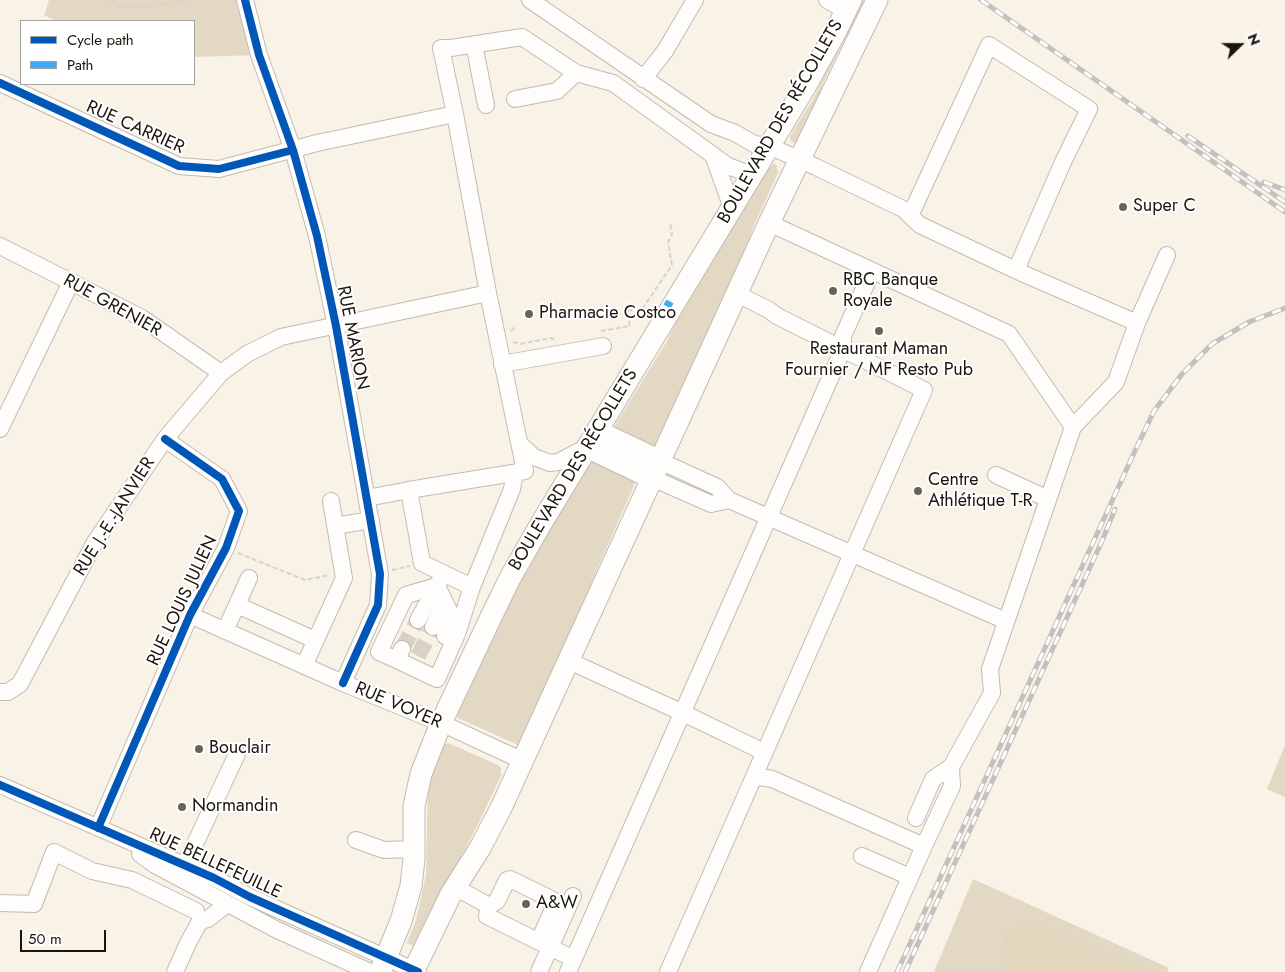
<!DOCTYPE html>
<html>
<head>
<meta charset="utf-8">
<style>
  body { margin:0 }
  #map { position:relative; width:1285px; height:972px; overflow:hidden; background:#f8f2e7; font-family:Jost,sans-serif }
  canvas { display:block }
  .legend { position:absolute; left:20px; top:20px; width:175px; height:65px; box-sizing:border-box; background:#fff; border:1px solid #a4a29e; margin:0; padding:6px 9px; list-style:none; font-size:15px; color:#1b160d }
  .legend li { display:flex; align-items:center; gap:10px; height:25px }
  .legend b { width:25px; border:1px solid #a4a29e }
  .north { position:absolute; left:1215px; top:20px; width:50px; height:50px; -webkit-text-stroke:4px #fff; paint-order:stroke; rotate:68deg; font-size:14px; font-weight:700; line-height:20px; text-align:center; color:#1b160d }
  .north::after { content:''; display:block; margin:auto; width:18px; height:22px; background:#1b160d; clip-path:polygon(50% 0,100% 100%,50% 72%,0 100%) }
  .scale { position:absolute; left:20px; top:930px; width:86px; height:22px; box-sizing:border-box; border:2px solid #1b160d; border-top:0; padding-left:6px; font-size:15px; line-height:18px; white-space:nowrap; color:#1b160d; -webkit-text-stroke:4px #fff; paint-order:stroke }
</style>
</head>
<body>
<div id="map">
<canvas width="1285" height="972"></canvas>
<ul class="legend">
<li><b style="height:6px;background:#0057b8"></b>Cycle path</li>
<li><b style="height:6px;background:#3fa9f5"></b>Path</li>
</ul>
<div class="north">N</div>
<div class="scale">50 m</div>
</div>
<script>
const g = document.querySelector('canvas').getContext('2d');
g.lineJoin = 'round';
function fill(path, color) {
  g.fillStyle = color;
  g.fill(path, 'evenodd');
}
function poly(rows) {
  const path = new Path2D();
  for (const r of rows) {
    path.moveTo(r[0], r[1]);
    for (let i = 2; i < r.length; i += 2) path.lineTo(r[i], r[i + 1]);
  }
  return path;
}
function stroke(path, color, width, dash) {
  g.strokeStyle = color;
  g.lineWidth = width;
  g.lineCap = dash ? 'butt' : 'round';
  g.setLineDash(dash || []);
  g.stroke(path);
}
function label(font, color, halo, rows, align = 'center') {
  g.font = font + ' Jost,sans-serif';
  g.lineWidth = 4;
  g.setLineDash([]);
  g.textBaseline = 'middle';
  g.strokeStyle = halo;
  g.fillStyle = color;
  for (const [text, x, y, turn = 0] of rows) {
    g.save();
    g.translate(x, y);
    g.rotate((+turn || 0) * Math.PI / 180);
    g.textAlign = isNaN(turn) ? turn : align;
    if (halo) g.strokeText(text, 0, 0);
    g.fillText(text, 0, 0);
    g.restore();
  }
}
fill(poly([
  [49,0,245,0,259,55,194,57,194,21,57,21,44,15],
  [858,0,864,0,823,83,814,109,798,143,793,143,791,141,790,136,814,98],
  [774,163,777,166,777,171,779,171,754,225,733,284,656,449,615,429,615,425,666,343,690,290,766,166,769,168],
  [589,460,633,478,635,483,634,486,597,569,573,634,521,745,518,745,458,718,456,715,491,632],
  [448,743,498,765,501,768,501,773,502,774,481,818,434,909,416,947,407,943,416,920,426,875,428,785,443,745],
  [1285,745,1285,797,1267,789],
  [973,879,1169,968,1167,972,934,972]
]), '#e3d8c3');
fill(poly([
  [1032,920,1153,972,1003,972,1006,970,1005,935]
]), '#e2d6bf');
stroke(poly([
  [402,649,418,620],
  [418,656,433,627]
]), '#d7d1c6', 16, [16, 8]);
const minor = poly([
  [245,0,259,55,293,150,317,236,336,326,380,574,378,605,343,683],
  [530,0,711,124,735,133,754,144,769,146,816,167,903,209,920,225,1024,274,1137,323,1167,255],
  [827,0,846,11],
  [474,44,486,105],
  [643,79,665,51,695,0],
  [0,83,179,166,219,169,317,143,455,114,488,293],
  [515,99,557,91,576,73],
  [455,114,441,48,451,48,522,37,576,73,613,83,728,166,752,175],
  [713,155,732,208],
  [910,216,989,45,1089,109,1063,162,1016,270],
  [769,223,1009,334,1073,427,990,669,992,693,951,767,952,786,924,846,868,972],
  [0,246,142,318,221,373],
  [502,364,603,346],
  [1073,427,1116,382,1137,323],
  [0,429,71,282],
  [519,443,534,457,550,463,558,462,587,447],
  [660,461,717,487,729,500,1006,621],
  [996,475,1048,499],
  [652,478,711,504,729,500],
  [367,498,409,490],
  [335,526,371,520],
  [437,586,453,619,445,636],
  [237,605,315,640],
  [190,615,343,683,441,723,523,761],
  [418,620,439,582],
  [433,627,443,607,439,595],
  [225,631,249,578],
  [402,649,397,660,437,679,457,634,472,587],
  [397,660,379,652,406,595,437,586],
  [569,661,683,713,764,752],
  [304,666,344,578,331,501],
  [0,692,8,692,20,684,95,542,165,439,221,373,247,354,281,337,488,293,525,471,409,490,422,563,472,587,512,489,515,473],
  [754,776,772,779,924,846],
  [0,785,214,878,250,897,418,972],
  [916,818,933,779,951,767],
  [98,828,190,615,226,548,239,511,222,479,165,439],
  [356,840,384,850,414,849],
  [140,854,155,865,277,930,370,972],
  [862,856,910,877],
  [180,876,237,754],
  [455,887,489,906],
  [0,903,34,904,54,852,92,871,132,880,196,911],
  [539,941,554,907,555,902,553,900,510,879,507,880,497,901,489,906,487,916,574,959],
  [175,972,188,943,200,921,208,919,227,904],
  [539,972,573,896],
  [568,972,843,349,843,336,872,271],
  [668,972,924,390,777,316,769,310,737,294]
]);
const major = poly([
  [597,431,660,461],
  [587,447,652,478],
  [380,972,401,921,411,886,414,859,414,806,421,774,441,723,491,617,510,578,542,522,805,87,835,33,851,0],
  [413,972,451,894,480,848,501,808,769,223,877,0]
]);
stroke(minor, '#c1bcb3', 18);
stroke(major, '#c1bcb3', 23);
stroke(poly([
  [111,0,116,5,143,7,191,0],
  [511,331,515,327],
  [601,331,630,326,627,311,643,308,672,265,668,242,672,235,670,222],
  [513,342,520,344,551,338,555,340],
  [238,553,305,580,330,575],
  [392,570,410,566]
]), '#d5d3d0', 2, [5, 2.5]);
stroke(minor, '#fefdfb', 16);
stroke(major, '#fefdfb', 21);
const rail = poly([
  [981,0,1285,212],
  [1188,136,1285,202],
  [1264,182,1285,190],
  [897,972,1133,455,1154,411,1182,374,1212,344,1249,322,1285,308],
  [905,972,1102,541,1115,509]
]);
stroke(rail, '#c2c1bd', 5);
stroke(rail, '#fff', 3, [9]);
stroke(poly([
  [665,302,672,306]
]), '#3fa9f5', 6, [12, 6]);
stroke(poly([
  [245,0,259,55,293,150,317,236,336,326,380,574,378,605,343,683],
  [0,83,179,166,219,169,293,150],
  [0,785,214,878,250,897,418,972],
  [98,828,190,615,226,548,239,511,222,479,165,439]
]), '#0057b8', 8);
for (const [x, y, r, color] of [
  [1123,207,5,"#686359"],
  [833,291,5,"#686359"],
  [529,314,5,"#686359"],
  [879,331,5,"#686359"],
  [918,491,5,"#686359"],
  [199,749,5,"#686359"],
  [182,807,5,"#686359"],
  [526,904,5,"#686359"]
]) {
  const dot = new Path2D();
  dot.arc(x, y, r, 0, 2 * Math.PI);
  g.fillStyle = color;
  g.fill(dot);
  stroke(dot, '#fff', 2);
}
label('18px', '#1b160d', '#fff', [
  ["BOULEVARD DES RÉCOLLETS",781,122,-60],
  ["RUE CARRIER",135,128,24],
  ["RUE GRENIER",112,306,29],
  ["RUE MARION",352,338,79],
  ["BOULEVARD DES RÉCOLLETS",574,470,-59],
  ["RUE J.-E.-JANVIER",115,517,-58],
  ["RUE LOUIS JULIEN",183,601,-65],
  ["RUE VOYER",398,706,23],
  ["RUE BELLEFEUILLE",215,864,25]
]);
label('18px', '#1b160d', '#fff', [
  ["Super C",1133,207],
  ["RBC Banque",843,281],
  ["Royale",843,302],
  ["Pharmacie Costco",539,314],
  ["Restaurant Maman",879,350,"center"],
  ["Fournier / MF Resto Pub",879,371,"center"],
  ["Centre",928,481],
  ["Athlétique T-R",928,502],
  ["Bouclair",209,749],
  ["Normandin",192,807],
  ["A&W",536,904]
], 'left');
</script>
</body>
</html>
